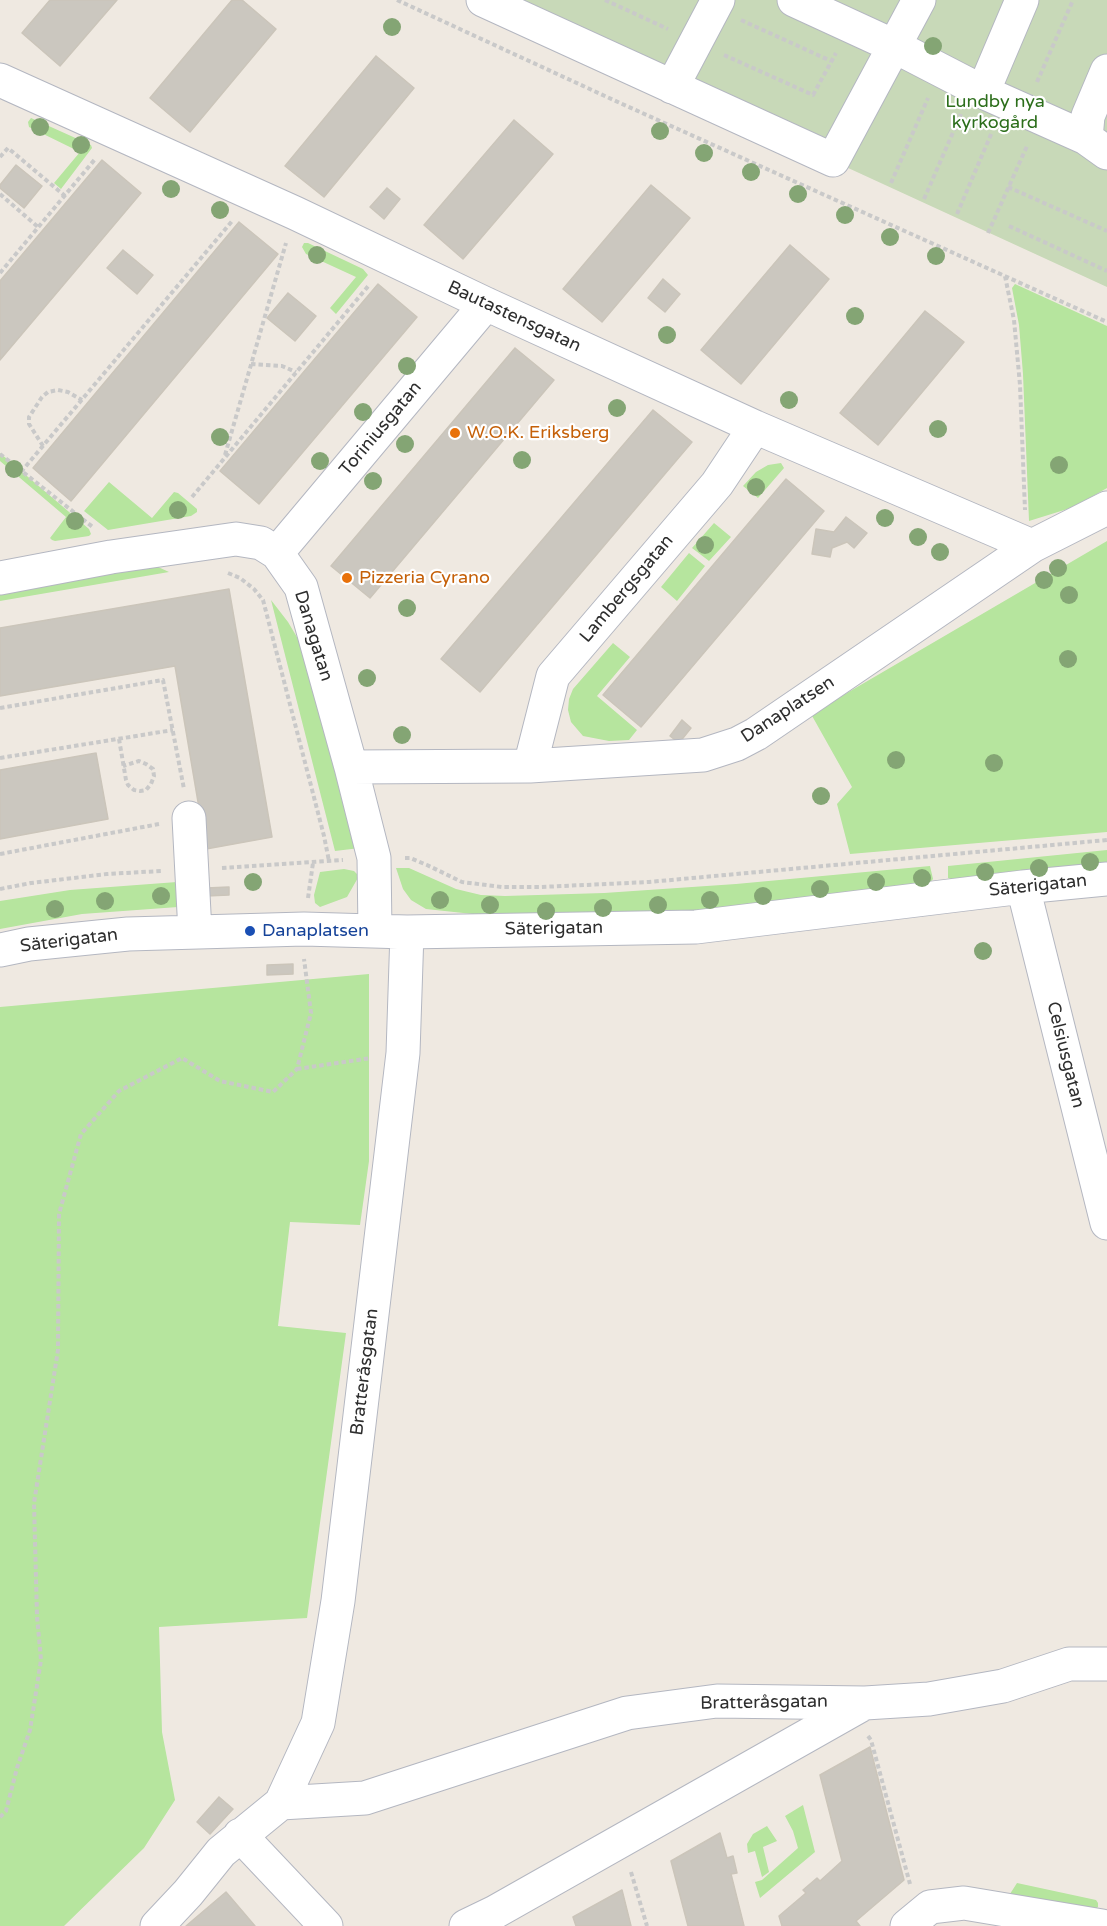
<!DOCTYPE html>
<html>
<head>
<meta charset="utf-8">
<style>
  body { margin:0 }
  canvas { display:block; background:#efe9e1 }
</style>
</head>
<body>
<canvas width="1107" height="1926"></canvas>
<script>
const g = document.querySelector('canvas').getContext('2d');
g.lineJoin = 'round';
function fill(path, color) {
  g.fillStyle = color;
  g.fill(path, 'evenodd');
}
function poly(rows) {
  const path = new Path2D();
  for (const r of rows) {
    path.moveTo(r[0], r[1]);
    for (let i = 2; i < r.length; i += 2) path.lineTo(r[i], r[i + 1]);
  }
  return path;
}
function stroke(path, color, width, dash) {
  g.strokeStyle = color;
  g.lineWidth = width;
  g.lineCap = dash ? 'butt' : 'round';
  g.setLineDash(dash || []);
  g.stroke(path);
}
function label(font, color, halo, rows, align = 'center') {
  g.font = font + ' "Varela Round",sans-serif';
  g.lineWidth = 4.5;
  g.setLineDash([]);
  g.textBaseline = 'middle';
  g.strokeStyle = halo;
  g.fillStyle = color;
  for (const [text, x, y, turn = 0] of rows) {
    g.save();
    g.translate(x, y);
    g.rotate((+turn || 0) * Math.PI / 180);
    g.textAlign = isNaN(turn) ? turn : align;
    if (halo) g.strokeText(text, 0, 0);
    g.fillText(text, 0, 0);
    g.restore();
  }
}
fill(poly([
  [31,118,91,145,92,148,61,189,54,183,80,152,29,127,28,122],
  [304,243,308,243,363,269,368,275,336,314,330,308,356,277,306,254,302,247],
  [1015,284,1107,326,1107,488,1074,507,1029,521,1023,374,1019,325,1012,288],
  [0,453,89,529,91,534,89,536,55,541,52,540,50,538,66,517,0,461],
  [781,463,784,468,758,498,743,486,756,472,768,465],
  [109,482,152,518,174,492,178,493,197,509,197,512,191,516,108,530,84,511],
  [714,523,731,537,709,561,692,548],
  [1107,541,1107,832,850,854,837,804,852,787,811,714],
  [689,553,705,566,677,601,661,587],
  [156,566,169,572,0,601,0,593],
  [271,600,288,622,307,654,360,848,335,851],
  [613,643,630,657,597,696,637,730,629,740,609,741,583,736,571,722,568,710,569,699,573,689],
  [1107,850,1107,866,953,880,948,878,948,866],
  [930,866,933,879,930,883,694,915,510,918,426,909,411,900,403,889,396,868,409,868,456,889,481,895,505,896,604,893,736,884],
  [344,869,354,871,359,876,347,897,320,907,315,903,314,895,320,872],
  [177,882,178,907,82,914,0,929,0,901,70,890],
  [369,974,369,1161,360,1225,290,1222,278,1326,346,1333,307,1618,159,1627,162,1732,175,1800,144,1848,64,1926,0,1926,0,1007],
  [803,1805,815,1852,760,1898,755,1882,762,1880,798,1848,793,1831,785,1816],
  [767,1826,777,1841,763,1847,769,1872,762,1877,755,1851,748,1853,747,1844,753,1834],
  [1017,1883,1096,1900,1098,1903,1098,1907,1095,1909,1008,1897]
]), '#b6e59e');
fill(poly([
  [473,0,1107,0,1107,287,672,87]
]), '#c8d9b8');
const building = poly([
  [50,0,117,0,60,66,22,33,50,0],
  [232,0,242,0,276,29,190,132,150,98,232,0],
  [376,56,414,88,324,197,285,166,376,56],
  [514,120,553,154,463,259,424,225,514,120],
  [102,160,141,193,0,360,0,281,102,160],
  [16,165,42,186,24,208,0,188,0,185,16,165],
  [651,185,690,218,602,322,563,289,651,185],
  [387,188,400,199,384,219,370,207,387,188],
  [239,222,278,254,71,501,33,468,239,222],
  [790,245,829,279,741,384,701,350,790,245],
  [123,250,153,275,137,294,107,268,123,250],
  [663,279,680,294,665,312,648,298,663,279],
  [378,284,417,317,259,504,220,471,378,284],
  [288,293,316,316,295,341,267,318,288,293],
  [925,311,964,342,878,445,840,413,925,311],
  [515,348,554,380,370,598,331,566,515,348],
  [653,410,692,442,480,692,441,659,653,410],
  [786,479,824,511,641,727,603,695,786,479],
  [846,517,867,533,854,548,847,542,832,548,830,557,812,554,816,529,834,532,846,517],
  [229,589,272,837,206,849,175,666,0,696,0,628,229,589],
  [682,720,691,728,679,743,670,736,682,720],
  [96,753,108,819,0,839,0,770,96,753],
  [229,887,229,895,206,896,206,888,229,887],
  [293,964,293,974,267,975,267,965,293,964],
  [870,1747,904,1880,856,1921,860,1926,782,1926,779,1916,806,1893,803,1890,817,1878,820,1881,842,1861,820,1775,870,1747],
  [219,1797,233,1809,210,1834,197,1822,219,1797],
  [720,1833,727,1858,733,1856,737,1873,731,1874,744,1926,688,1926,671,1861,720,1833],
  [622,1890,631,1926,576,1926,573,1917,622,1890],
  [226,1892,255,1926,186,1926,226,1892]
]);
fill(building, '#cbc7bf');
stroke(building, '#cbc5ba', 1.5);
const minor = poly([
  [483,0,833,160,919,0],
  [794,0,894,46,983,92,1086,138],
  [1107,71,1088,116,1086,138,1107,153],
  [0,80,295,213,486,304,755,427,1032,546],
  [672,87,718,0],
  [983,92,1022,0],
  [277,553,486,304],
  [0,578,111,557,236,539,261,543,277,553,301,587,351,767,374,858,375,931],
  [530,766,553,676,717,484,755,427],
  [351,767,530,766,703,755,737,744,756,734,1032,546,1107,508],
  [189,818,195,932],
  [1023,887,1107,1223],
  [0,950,29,944,128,934,304,929,407,932,696,927,1023,887,1107,879],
  [281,1803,365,1798,627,1713,717,1701,865,1703,929,1699,1003,1686,1069,1664,1107,1664],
  [240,1835,326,1926],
  [157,1926,188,1893,221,1852,281,1803,318,1723,338,1601,403,1053,407,932],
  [466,1926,495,1912,863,1704],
  [907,1926,930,1907,964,1903,1102,1926]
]);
stroke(minor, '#b4b7c1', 35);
stroke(poly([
  [397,0,620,103,1107,322],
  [605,0,668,29],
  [741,20,831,61],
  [724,55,813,95,836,53],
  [1037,82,1073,0],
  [0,157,8,148,65,196],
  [891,183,928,98],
  [1008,187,1107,231],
  [0,194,38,227],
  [924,199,961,114],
  [957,214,992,132],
  [1009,226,1107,271],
  [988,233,1027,146],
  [0,273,96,158],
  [1005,276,1014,320,1020,385,1025,510],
  [251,364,282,366,296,372],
  [43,446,29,424,29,417,42,397,48,392,58,390,68,392,82,400],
  [0,454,94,528],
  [225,455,286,243],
  [21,472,233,220],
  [192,497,370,284],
  [228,573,240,578,254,589,263,600,324,836,329,861],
  [0,708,163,680,184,789],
  [119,739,126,780,128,785,134,790,140,791,146,790,151,784,154,776,153,769,146,764,139,761,123,766],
  [0,758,173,730],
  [0,854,159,824],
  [405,858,410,858,427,865,462,882,502,887,541,887,649,882,1107,840],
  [222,868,343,860],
  [0,889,31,883,107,874,161,871],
  [308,898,313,863],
  [297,1069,371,1058],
  [868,1736,871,1740,910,1884],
  [0,1817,6,1811,17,1768,30,1730,41,1660,37,1616,34,1503,58,1350,59,1214,81,1134,119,1091,182,1058,220,1081,273,1092,297,1069,311,1013,304,959],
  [631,1872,647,1926]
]), '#c9c9c9', 4, [4.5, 3]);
stroke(minor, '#fff', 33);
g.fillStyle = '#84a574';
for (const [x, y] of [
  [392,27],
  [933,46],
  [40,127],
  [660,131],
  [81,145],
  [704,153],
  [751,172],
  [171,189],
  [798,194],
  [220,210],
  [845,215],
  [890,237],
  [317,255],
  [936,256],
  [855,316],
  [667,335],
  [407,366],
  [789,400],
  [617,408],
  [363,412],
  [938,429],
  [220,437],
  [405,444],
  [522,460],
  [320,461],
  [1059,465],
  [14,469],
  [373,481],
  [756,487],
  [178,510],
  [885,518],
  [75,521],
  [918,537],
  [705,545],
  [940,552],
  [1058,568],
  [1044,580],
  [1069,595],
  [407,608],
  [1068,659],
  [367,678],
  [402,735],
  [896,760],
  [994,763],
  [821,796],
  [1090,862],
  [1039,868],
  [985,872],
  [922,878],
  [253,882],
  [876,882],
  [820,889],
  [161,896],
  [763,896],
  [440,900],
  [710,900],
  [105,901],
  [490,905],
  [658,905],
  [603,908],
  [55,909],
  [546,911],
  [983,951]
]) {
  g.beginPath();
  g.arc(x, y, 9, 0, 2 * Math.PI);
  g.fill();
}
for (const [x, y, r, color] of [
  [455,433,6,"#e8710a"],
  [347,578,6,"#e8710a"],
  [250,931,6,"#1a4fb4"]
]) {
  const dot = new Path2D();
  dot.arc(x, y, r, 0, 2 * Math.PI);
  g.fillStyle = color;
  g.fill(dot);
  stroke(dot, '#fff', 2);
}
label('18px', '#2c6e1b', '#fff', [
  ["Lundby nya",995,102],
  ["kyrkogård",995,123]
]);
label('18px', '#2e2e2e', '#fff', [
  ["Bautastensgatan",514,317,25],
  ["Toriniusgatan",381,429,-50],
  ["Lambergsgatan",627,589,-50],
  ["Danagatan",313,636,73],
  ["Danaplatsen",788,710,-33],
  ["Säterigatan",1038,886,-6],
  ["Säterigatan",554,929,-1],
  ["Säterigatan",69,941,-7],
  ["Celsiusgatan",1065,1055,76],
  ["Bratteråsgatan",365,1372,-83],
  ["Bratteråsgatan",764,1703,-1]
]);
label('18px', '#c56008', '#fff', [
  ["W.O.K. Eriksberg",467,433],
  ["Pizzeria Cyrano",359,578]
], 'left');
label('18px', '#164399', '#fff', [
  ["Danaplatsen",262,931]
], 'left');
</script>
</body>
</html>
